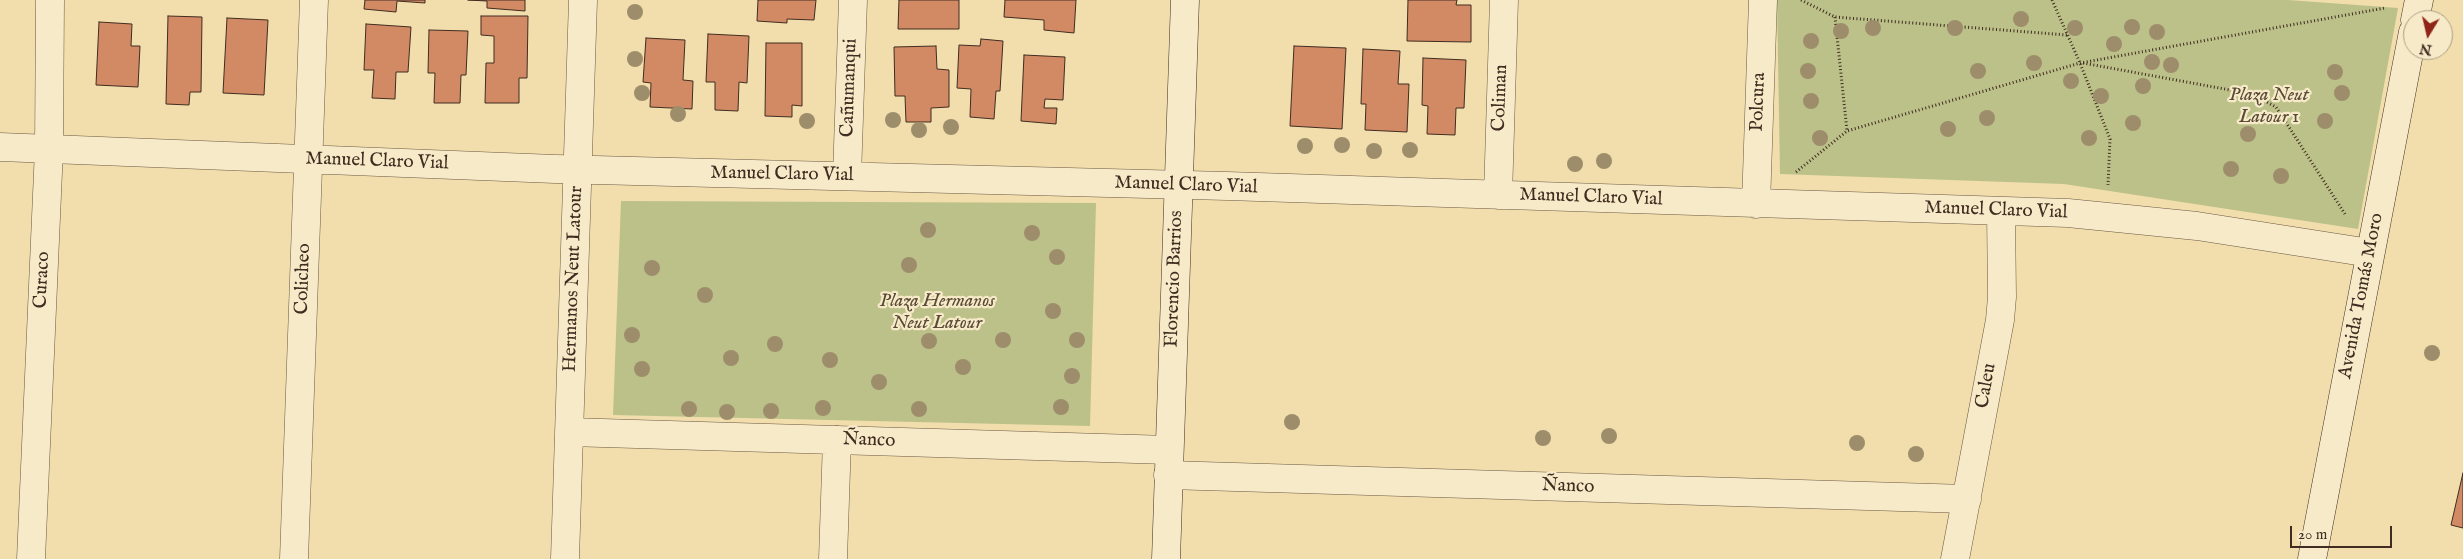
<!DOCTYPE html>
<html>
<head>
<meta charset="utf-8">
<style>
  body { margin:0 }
  #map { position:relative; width:2463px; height:559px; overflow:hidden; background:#f1deac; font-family:"IM FELL English",serif }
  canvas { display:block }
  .north { position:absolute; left:2403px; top:10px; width:50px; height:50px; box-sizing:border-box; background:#f6eac9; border:1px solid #ad9e85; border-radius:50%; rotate:189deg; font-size:14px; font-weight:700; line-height:20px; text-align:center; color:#402c20 }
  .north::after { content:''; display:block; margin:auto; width:18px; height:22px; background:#8f2418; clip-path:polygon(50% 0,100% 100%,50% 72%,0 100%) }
  .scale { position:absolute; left:2290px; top:526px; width:102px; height:22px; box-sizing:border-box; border:2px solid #402c20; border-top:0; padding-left:6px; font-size:15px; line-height:18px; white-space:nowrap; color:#402c20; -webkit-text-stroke:4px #f6eac9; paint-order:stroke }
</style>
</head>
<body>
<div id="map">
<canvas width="2463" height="559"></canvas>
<div class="north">N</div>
<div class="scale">20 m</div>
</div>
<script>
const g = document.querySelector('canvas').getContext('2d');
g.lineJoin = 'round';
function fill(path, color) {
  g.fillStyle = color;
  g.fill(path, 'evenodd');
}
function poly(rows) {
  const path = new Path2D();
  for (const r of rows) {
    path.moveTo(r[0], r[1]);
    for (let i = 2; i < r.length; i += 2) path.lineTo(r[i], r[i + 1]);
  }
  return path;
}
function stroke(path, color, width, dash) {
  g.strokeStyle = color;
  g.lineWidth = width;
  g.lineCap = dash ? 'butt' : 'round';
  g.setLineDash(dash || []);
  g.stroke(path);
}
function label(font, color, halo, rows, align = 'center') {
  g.font = font + ' "IM FELL English",serif';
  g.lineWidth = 4.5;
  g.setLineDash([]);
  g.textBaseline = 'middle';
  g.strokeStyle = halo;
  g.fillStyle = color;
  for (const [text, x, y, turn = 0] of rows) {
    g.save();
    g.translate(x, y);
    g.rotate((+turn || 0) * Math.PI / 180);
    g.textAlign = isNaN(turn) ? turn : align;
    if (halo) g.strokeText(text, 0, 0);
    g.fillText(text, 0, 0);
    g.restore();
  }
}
fill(poly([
  [1777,0,2288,0,2398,8,2358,229,2064,184,1780,174],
  [621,201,1096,203,1090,426,613,415]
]), '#bbc189');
const building = poly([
  [365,0,425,0,425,3,397,1,396,12,364,9,365,0],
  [468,0,525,0,525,11,487,8,487,1,468,0],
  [758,0,816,0,814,20,787,19,787,23,757,21,758,0],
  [899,0,959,0,959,29,898,29,899,0],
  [1005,0,1076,0,1074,33,1044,30,1044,20,1004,17,1005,0],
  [1408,0,1457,0,1456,5,1471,5,1471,42,1407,41,1408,0],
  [168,16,202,17,201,92,190,92,189,105,166,104,168,16],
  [481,16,528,16,527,78,519,78,519,103,485,103,486,63,494,63,494,36,481,35,481,16],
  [227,18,268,20,264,95,223,93,227,18],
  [99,22,132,24,131,46,140,46,138,87,96,85,99,22],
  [366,24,411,27,408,72,396,72,395,99,372,98,374,70,364,70,366,24],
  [429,30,468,31,466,75,461,75,460,103,434,103,435,73,428,73,429,30],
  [708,34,749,36,747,83,739,82,738,111,715,110,715,82,706,82,708,34],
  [646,38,685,40,683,80,693,81,692,109,650,107,651,83,643,82,646,38],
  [981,39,1003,41,1000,91,996,91,994,119,970,117,971,89,957,88,959,45,980,46,981,39],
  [766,43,802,43,802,106,792,105,792,117,765,116,766,43],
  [936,46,937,69,949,70,949,107,931,108,931,122,906,122,905,96,895,96,894,47,936,46],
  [1294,46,1346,48,1342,129,1290,126,1294,46],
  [1363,49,1400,51,1398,84,1409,84,1407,132,1365,130,1366,104,1361,104,1363,49],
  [1024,55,1065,57,1063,100,1045,99,1044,108,1057,108,1056,124,1021,121,1024,55],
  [1423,58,1466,60,1464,108,1456,108,1455,135,1427,134,1428,106,1422,105,1423,58],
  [2463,473,2463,528,2451,525,2463,473]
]);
fill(building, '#d28a65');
stroke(building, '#402c20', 1);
const minor = poly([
  [0,147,555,169,1227,186,2068,213,2197,226,2370,253],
  [847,176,853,0],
  [1498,195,1504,0],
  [1756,204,1763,0],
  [569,432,1169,450],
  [1168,475,1967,499],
  [31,559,49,149,50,0],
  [294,559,314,0],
  [565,559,583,0],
  [833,559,837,440],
  [1955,559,2000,320,2002,297,2001,212]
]);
const secondary = poly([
  [2415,20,2419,0],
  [1166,559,1185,0],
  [2312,559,2413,32]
]);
stroke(minor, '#6c5843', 29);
stroke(secondary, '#402c20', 29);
stroke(poly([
  [1801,0,1835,17,2067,35],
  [2052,0,2080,63,2110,139,2108,185],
  [1835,17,1847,131],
  [2083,63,2252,94,2276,107,2345,214],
  [1796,172,1847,131,2080,63,2385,8]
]), '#402c20', 3, [1, 2.5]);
stroke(minor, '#f6eac9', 28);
stroke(secondary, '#f6eac9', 28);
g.fillStyle = '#9d8d6b';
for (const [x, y] of [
  [635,12],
  [2021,19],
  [2132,27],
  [1873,28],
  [1955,28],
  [2075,28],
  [1841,31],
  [2157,32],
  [1811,41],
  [2114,44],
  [635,59],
  [2152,62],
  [2034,63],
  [2171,65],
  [1808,71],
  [1978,71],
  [2335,72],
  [2071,81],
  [2143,86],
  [642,93],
  [2342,93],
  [2101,96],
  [1811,101],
  [678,114],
  [1987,118],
  [893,120],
  [807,121],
  [2325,121],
  [2133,123],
  [951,127],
  [1948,129],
  [919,130],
  [2248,134],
  [1820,138],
  [2089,138],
  [1342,145],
  [1305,146],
  [1410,150],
  [1374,151],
  [1604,161],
  [1575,164],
  [2231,169],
  [2281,176],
  [928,230],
  [1032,233],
  [1057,257],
  [909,265],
  [652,268],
  [705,295],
  [1053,311],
  [632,335],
  [1003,340],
  [1077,340],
  [929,341],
  [775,344],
  [2432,353],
  [731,358],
  [830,360],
  [963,367],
  [642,369],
  [1072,376],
  [879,382],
  [1061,407],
  [823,408],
  [689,409],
  [919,409],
  [771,411],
  [727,412],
  [1292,422],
  [1609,436],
  [1543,438],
  [1857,443],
  [1916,454]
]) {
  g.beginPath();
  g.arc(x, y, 8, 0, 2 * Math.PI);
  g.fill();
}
label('19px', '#402c20', '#f6eac9', [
  ["Cañumanqui",850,88,-88],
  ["Coliman",1501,98,-88],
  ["Polcura",1759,102,-88],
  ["Manuel Claro Vial",377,162,2],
  ["Manuel Claro Vial",782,175,1],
  ["Manuel Claro Vial",1186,186,2],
  ["Manuel Claro Vial",1591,198,2],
  ["Manuel Claro Vial",1996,211,2],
  ["Colicheo",304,279,-88],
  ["Hermanos Neut Latour",574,279,-88],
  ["Florencio Barrios",1175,279,-88],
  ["Curaco",43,280,-87],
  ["Avenida Tomás Moro",2362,296,-79],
  ["Caleu",1987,386,-80],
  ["Ñanco",869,441,2],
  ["Ñanco",1568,487,2]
]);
label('italic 19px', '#594a35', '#f6eac9', [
  ["Plaza Neut",2269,96],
  ["Latour 1",2269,118],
  ["Plaza Hermanos",937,302],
  ["Neut Latour",937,324]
]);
</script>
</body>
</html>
